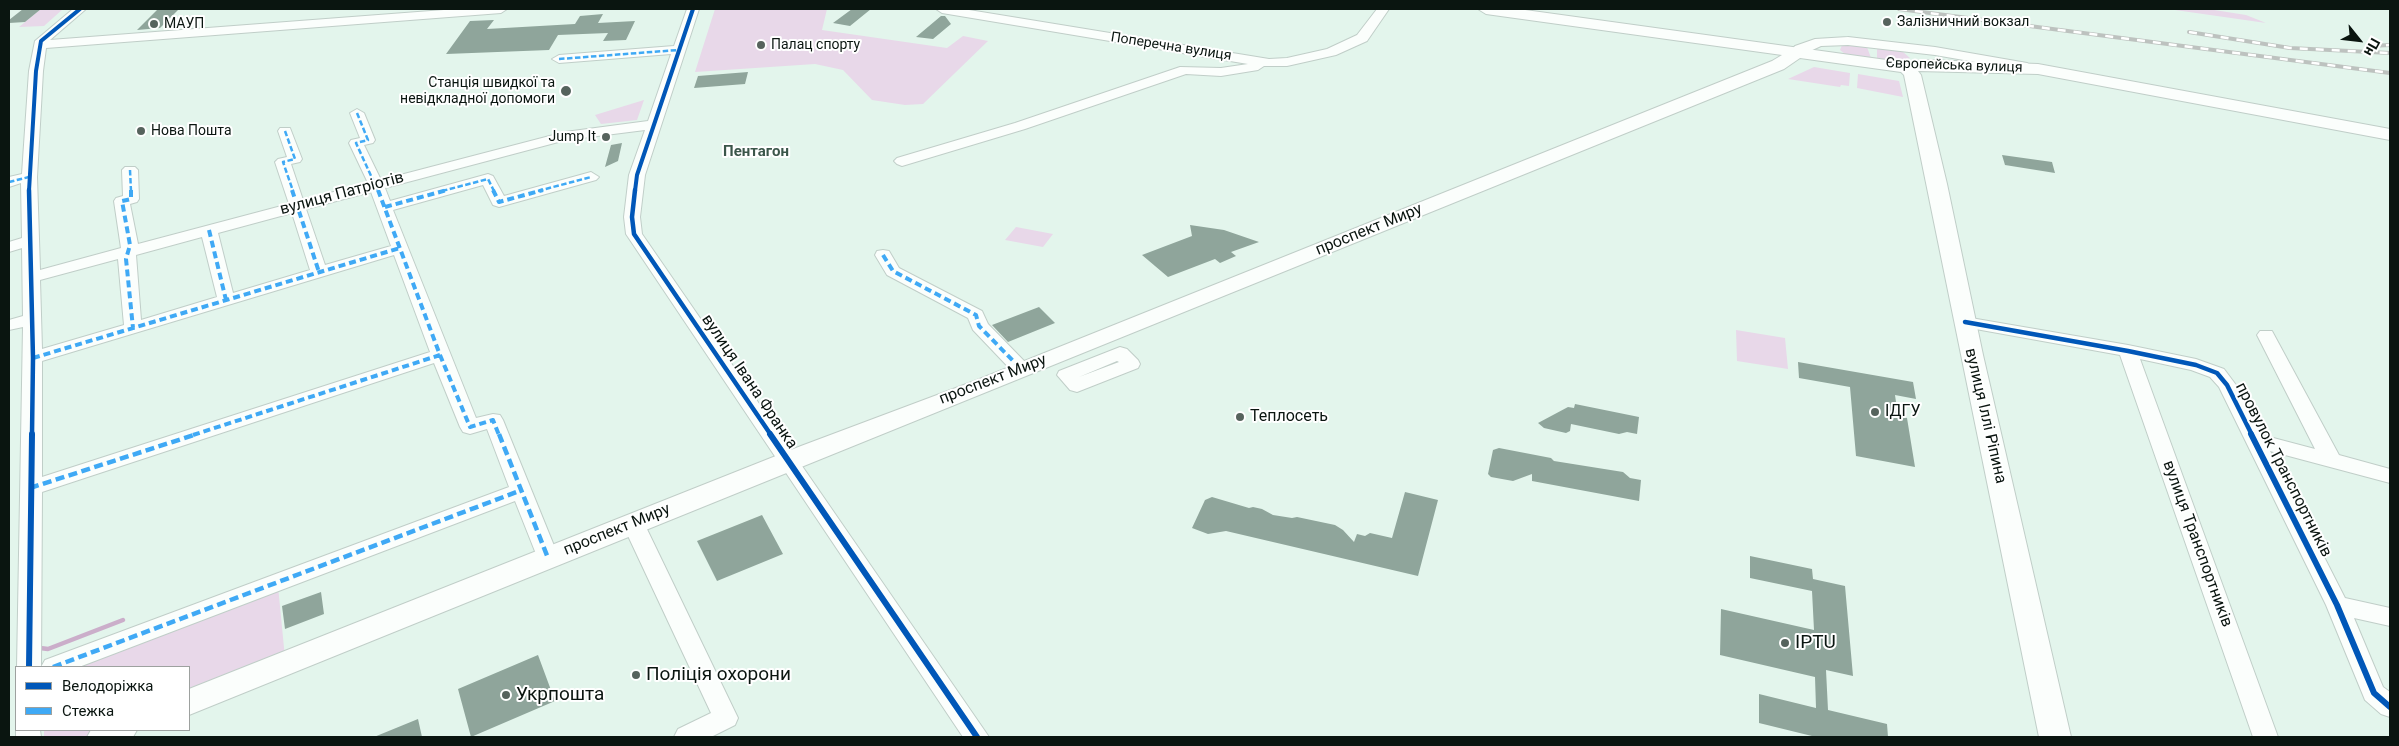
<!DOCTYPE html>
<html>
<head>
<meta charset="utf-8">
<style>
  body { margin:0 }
  #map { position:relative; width:2399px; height:746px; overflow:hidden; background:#e3f5ec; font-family:Roboto,sans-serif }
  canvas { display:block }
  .frame { position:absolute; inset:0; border:10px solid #0a1510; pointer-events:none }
  .legend { position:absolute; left:15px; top:666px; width:175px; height:65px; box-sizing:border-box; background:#fff; border:1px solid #9da19f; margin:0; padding:6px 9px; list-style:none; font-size:15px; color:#0a1510 }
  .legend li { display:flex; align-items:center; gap:10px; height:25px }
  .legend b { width:25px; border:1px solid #9da19f }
  .north { position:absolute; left:2334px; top:15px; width:50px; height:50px; -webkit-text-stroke:4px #fff; paint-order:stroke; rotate:119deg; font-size:14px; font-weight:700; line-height:20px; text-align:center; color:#0a1510 }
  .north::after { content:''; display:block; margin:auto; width:18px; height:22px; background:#0a1510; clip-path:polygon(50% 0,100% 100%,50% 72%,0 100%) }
</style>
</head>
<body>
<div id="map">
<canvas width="2399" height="746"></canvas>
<div class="frame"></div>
<ul class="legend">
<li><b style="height:6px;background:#0057b8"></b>Велодоріжка</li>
<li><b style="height:6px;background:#3fa9f5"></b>Стежка</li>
</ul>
<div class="north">Пн</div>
</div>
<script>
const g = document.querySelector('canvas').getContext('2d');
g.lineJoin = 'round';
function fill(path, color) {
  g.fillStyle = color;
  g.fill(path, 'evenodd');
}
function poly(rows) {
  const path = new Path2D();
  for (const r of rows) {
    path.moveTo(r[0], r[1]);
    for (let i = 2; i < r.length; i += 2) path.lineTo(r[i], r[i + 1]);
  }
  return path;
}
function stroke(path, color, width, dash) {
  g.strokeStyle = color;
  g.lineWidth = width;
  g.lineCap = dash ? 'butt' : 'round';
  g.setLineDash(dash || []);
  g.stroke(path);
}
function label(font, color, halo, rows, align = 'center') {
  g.font = font + ' Roboto,sans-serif';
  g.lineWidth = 4;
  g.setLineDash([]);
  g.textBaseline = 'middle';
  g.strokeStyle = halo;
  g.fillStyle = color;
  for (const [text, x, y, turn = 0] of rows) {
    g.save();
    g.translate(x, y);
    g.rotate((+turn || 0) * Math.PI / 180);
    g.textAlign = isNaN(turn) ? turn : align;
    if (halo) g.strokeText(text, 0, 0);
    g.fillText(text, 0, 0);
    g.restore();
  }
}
fill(poly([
  [41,9,63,9,44,26,19,27],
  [715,9,827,9,822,30,947,48,963,36,988,41,923,104,905,105,872,100,843,70,815,64,695,72],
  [2168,9,2208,9,2246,15,2266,23],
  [1842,45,1867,47,1871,58,1845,54,1840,50],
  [1877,48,1903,52,1910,58,1901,61,1877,59],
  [1814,67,1850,73,1849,86,1841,85,1840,87,1788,79],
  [1858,74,1899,81,1903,97,1857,88],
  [644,100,637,120,601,124,595,115],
  [1016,227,1053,234,1043,247,1005,240],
  [1736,330,1785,338,1788,369,1737,361],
  [278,586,285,658,189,698,189,667,62,667],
  [44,730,114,730,96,737,44,737]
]), '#e8d8e9');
stroke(poly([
  [40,648,48,649,123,620]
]), '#cbaeca', 4.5);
fill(poly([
  [23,9,41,9,25,22,9,23,9,20],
  [158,9,179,9,160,28,137,30],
  [852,9,871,9,850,26,833,23],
  [603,14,598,23,635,21,626,40,603,41,608,33,558,35,549,50,446,54,470,21,494,20,487,29,575,24,580,16],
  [941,16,945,16,951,24,933,39,916,37],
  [748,72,745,84,694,88,698,76],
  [622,143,618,161,605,167,611,145],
  [2002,155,2052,162,2055,173,2005,165],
  [1190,225,1224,230,1259,242,1231,252,1236,256,1220,263,1215,259,1168,277,1142,255,1192,236],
  [1039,307,1055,323,1008,342,992,325],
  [1798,362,1913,382,1916,399,1895,395,1898,416,1907,418,1915,467,1856,456,1850,387,1799,378],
  [1575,404,1639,417,1637,434,1627,432,1619,434,1571,424,1570,431,1566,433,1544,428,1538,423,1568,407,1574,408],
  [1499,448,1551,458,1554,461,1623,472,1630,478,1641,480,1639,501,1532,481,1532,474,1513,481,1491,477,1488,474,1493,450],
  [1405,492,1438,500,1418,576,1226,531,1208,534,1192,528,1205,500,1212,497,1249,508,1253,507,1262,509,1273,515,1292,518,1297,517,1335,525,1343,530,1354,542,1357,534,1365,536,1370,533,1392,538],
  [762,515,783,554,717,581,697,541],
  [1750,556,1812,569,1813,579,1845,586,1853,676,1826,670,1828,710,1887,724,1888,737,1816,737,1759,723,1759,694,1816,708,1815,677,1720,655,1721,609,1814,630,1812,591,1750,578],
  [321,592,324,614,285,629,282,606],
  [538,655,555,701,471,737,458,689],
  [418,719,422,737,374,737]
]), '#8fa59b');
const minor = poly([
  [73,9,86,9,50,40,457,9,507,9,501,13,46,48,43,71,37,177,40,270,121,248,114,201,116,198,123,196,122,170,125,167,135,167,138,170,139,199,137,202,130,204,138,244,289,204,275,162,278,159,287,157,278,131,280,128,290,128,302,159,300,162,291,164,303,200,368,183,349,143,351,140,360,138,350,113,357,109,364,113,375,140,373,143,364,145,381,180,565,132,648,121,671,54,559,63,552,59,559,55,674,46,687,9,699,9,645,175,640,217,642,234,989,737,963,737,626,234,624,217,629,175,645,130,566,140,385,188,390,201,488,174,493,176,504,196,591,172,599,177,596,180,499,207,493,205,483,185,393,210,476,418,493,414,500,415,503,420,559,558,556,564,548,566,540,564,515,501,79,667,41,667,45,660,509,487,487,429,470,434,463,432,460,427,434,363,42,492,41,667,17,667,23,327,9,330,9,320,23,316,22,248,9,252,9,242,22,238,21,183,9,187,9,177,22,174,29,71,35,41,73,9],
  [371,192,391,246,325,265,306,209,371,192],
  [292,213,310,270,233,293,218,233,292,213],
  [202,237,217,297,141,320,136,255,202,237],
  [394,255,430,352,42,477,42,361,394,255],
  [118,259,124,325,42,349,40,280,118,259],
  [936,9,963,9,1269,59,1287,58,1327,49,1357,35,1377,9,1389,9,1367,41,1336,55,1287,66,1264,66,1258,70,1221,76,1186,74,1025,129,902,166,897,164,894,161,897,158,1015,123,1180,67,1221,68,1248,64,942,13,936,9],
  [1848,37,1935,47,2027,63,2034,67,2027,71,1935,55,1848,45,1821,46,1795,58,1788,54,1795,46,1815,39,1848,37],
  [883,250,889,251,899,268,982,311,988,324,1028,365,1030,369,1028,373,1021,375,1014,373,973,330,968,318,887,275,875,255,877,251,883,250],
  [1965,317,2128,345,2196,359,2224,369,2236,385,2262,435,2315,449,2257,335,2260,331,2272,331,2339,455,2390,469,2390,483,2270,451,2345,598,2390,608,2390,626,2354,618,2383,687,2390,692,2390,717,2381,714,2365,700,2326,605,2219,387,2210,377,2191,370,2140,359,2278,737,2253,737,2120,355,1959,326,1956,322,1959,318,1965,317],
  [1120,347,1127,349,1138,360,1140,364,1138,368,1077,392,1070,390,1057,375,1059,371,1120,347],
  [1117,361,1119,362,1079,377,1117,361],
  [633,515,641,518,644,523,738,718,735,725,711,737,674,737,678,729,711,713,622,523,625,518,633,515],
  [16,728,40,730,41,737,16,737,16,728]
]);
const major = poly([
  [1478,9,1518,9,1901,62,1927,60,2038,64,2390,129,2390,140,2038,74,1918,71,1921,75,1947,184,1983,355,2071,737,2039,737,1904,75,1901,72,1800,58,1784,69,189,715,189,689,801,446,977,380,1772,61,1782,55,1486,14,1478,9],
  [91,730,137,730,133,737,87,737,91,730]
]);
stroke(minor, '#c0cec8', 2);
stroke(major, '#c0cec8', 2);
fill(minor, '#fbfefc');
fill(major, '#fbfefc');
const rail = poly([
  [1899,9,2390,73],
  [2189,32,2290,48,2390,53],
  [2370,46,2390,45]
]);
stroke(rail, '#bdc2bf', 4);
stroke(rail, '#fff', 2.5, [8]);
stroke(poly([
  [559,59,678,50],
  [357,113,368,140,356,143,378,191],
  [285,131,295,159,283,162,293,191],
  [130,170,131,191],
  [9,182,29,177],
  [442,191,488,179,494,191],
  [538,191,591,177]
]), '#3fa9f5', 2.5, [5.5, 2.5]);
stroke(poly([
  [131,190,131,199,122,201,130,245,126,259,133,328],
  [292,190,319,272],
  [378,190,440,355,470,427,493,420,499,435],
  [493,190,499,202,543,190],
  [385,207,447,190],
  [209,230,226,300],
  [883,255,893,271,976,315,979,326,1021,369],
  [33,358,400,248],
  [193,435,440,355]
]), '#3fa9f5', 4, [7, 4]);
stroke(poly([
  [499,434,548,558],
  [30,488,197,434],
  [53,667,522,490]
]), '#3fa9f5', 4.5, [9, 4.5]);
stroke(poly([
  [29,191,36,71,41,41,80,9],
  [635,191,637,175,693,9]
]), '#0057b8', 4);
stroke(poly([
  [29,190,33,358,32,435],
  [635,190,632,217,634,234,771,435],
  [1965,322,2128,351,2196,365,2217,373,2227,385,2252,435]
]), '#0057b8', 4.5);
stroke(poly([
  [770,434,977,737],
  [2251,434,2337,605,2374,693,2390,707],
  [29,667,32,434]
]), '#0057b8', 6);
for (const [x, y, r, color] of [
  [1887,22,5,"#56635d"],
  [154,24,5,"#56635d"],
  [761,45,5,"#56635d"],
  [566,91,6,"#56635d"],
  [141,131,5,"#56635d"],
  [606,137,5,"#56635d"],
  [1875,412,5,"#56635d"],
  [1240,417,5,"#56635d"],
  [1785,643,5,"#56635d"],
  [636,675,5,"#56635d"],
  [506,695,5,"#56635d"]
]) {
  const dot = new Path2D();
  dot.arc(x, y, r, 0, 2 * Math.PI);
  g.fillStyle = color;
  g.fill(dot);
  stroke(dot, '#fff', 2);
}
label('14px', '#0a1510', '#fff', [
  ["Залізничний вокзал",1897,22],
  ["МАУП",164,24],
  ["Палац спорту",771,45],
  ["Станція швидкої та",555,83,"right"],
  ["невідкладної допомоги",555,99,"right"],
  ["Нова Пошта",151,131],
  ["Jump It",596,137,"right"]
], 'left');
label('14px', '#0a1510', '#fff', [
  ["Поперечна вулиця",1171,47,9],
  ["Європейська вулиця",1954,66,2]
]);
label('bold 15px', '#3b564a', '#fff', [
  ["Пентагон",756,152]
]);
label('16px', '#0a1510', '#fff', [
  ["вулиця Патріотів",342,194,-15],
  ["проспект Миру",1369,230,-22],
  ["проспект Миру",993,380,-21],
  ["вулиця Івана Франка",749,382,56],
  ["вулиця Іллі Ріпина",1985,416,77],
  ["провулок Транспортників",2283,470,63],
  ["проспект Миру",617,530,-22],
  ["вулиця Транспортників",2197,544,70]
]);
label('16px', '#0a1510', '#fff', [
  ["ІДГУ",1885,412],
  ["Теплосеть",1250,417]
], 'left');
label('19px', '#0a1510', '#fff', [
  ["IPTU",1795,643],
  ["Поліція охорони",646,675],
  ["Укрпошта",516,695]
], 'left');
</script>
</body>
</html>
